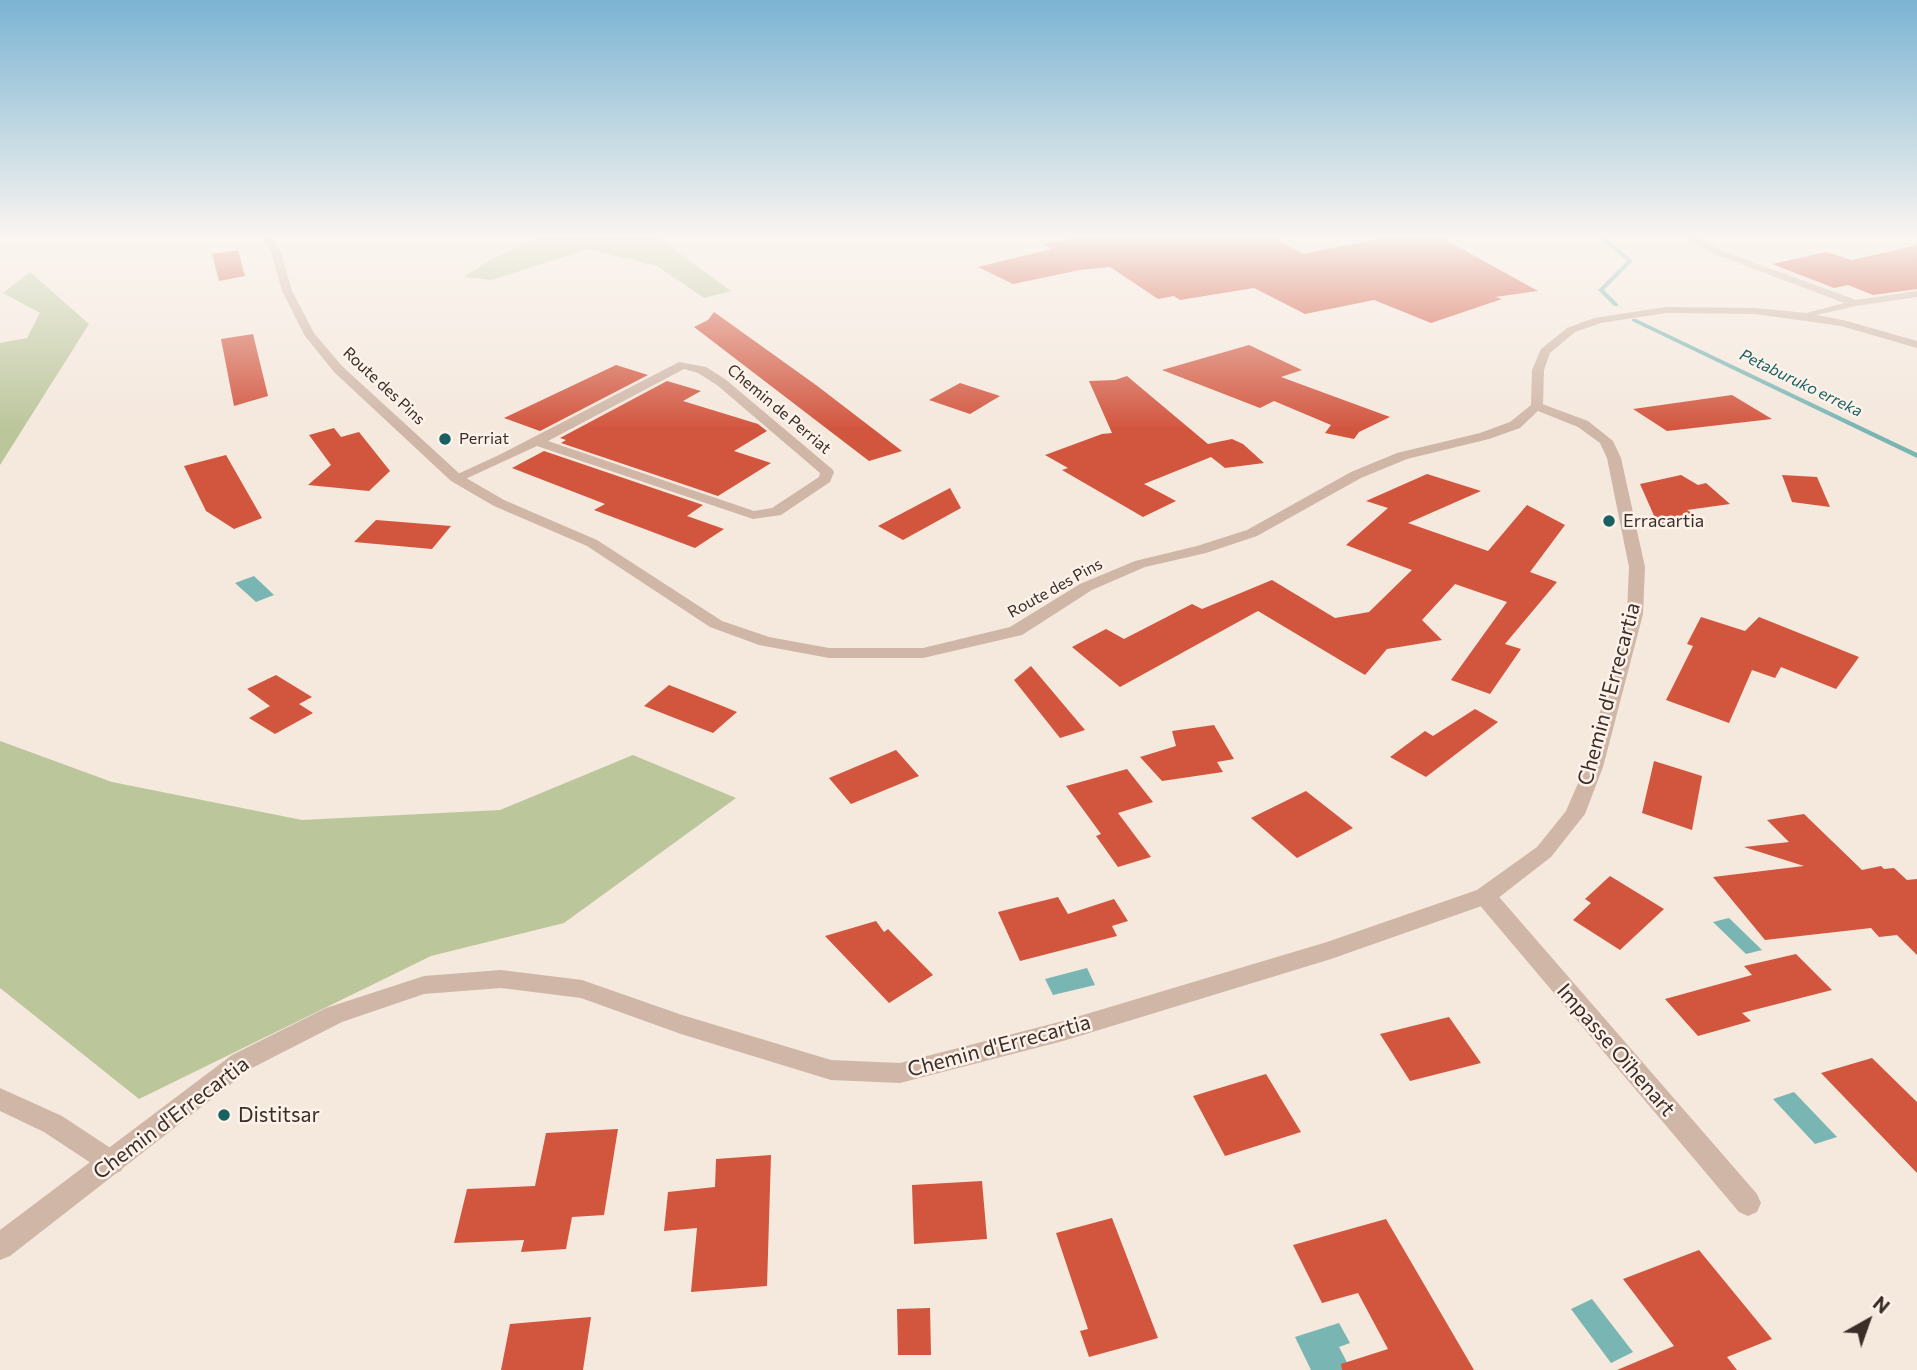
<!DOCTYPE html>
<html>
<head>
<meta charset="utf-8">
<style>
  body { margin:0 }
  #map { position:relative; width:1917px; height:1370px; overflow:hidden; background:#f5e8dd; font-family:Commissioner,sans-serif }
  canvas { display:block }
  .north { position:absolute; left:1833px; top:1286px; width:70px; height:70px; -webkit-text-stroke:5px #fcf2ea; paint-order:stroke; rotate:40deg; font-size:19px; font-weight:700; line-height:28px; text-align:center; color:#3b2d28 }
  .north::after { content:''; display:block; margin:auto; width:24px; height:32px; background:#3b2d28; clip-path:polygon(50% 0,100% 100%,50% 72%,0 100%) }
</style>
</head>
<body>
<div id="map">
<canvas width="1917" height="1370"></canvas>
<div class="north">N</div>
</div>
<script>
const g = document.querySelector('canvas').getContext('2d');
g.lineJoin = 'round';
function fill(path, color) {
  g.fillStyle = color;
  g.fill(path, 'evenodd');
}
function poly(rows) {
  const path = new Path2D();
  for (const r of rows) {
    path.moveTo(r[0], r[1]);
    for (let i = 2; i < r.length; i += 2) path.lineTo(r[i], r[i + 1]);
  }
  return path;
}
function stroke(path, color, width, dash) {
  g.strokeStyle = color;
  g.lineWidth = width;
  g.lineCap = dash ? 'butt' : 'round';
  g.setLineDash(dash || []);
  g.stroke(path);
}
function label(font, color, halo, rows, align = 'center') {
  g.font = font + ' Commissioner,sans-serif';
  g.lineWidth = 5;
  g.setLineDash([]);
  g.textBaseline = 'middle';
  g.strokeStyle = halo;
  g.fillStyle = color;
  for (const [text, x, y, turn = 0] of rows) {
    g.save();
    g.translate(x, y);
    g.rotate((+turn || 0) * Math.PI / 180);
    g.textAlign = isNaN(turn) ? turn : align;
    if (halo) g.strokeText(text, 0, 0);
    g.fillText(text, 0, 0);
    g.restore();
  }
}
fill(poly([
  [536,238,658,238,731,291,704,298,657,266,588,249,492,280,464,277,490,260],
  [30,272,89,324,0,465,0,343,27,338,40,313,3,293],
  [0,741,112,782,302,820,500,810,633,755,736,798,564,923,431,956,139,1099,0,988]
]), '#bbc69b');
fill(poly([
  [254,576,274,595,256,602,235,583],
  [1729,918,1762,950,1746,954,1713,922],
  [1087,968,1095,985,1053,995,1045,979],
  [1794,1092,1837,1137,1815,1144,1773,1099],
  [1592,1299,1633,1352,1611,1363,1571,1309],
  [1339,1323,1350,1343,1339,1347,1351,1370,1311,1370,1295,1337]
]), '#79b5b3');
fill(poly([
  [1600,238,1606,238,1633,261,1604,290,1618,304,1618,306,1614,306,1598,290,1627,261,1600,238],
  [1632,319,1636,319,1917,453,1917,458,1632,321,1632,319]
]), '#79b5b3');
fill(poly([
  [1078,238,1274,238,1303,254,1381,238,1442,238,1538,291,1495,297,1502,299,1431,323,1374,300,1305,314,1254,288,1180,300,1174,296,1158,299,1110,267,1080,270,1013,284,978,267,1051,249,1043,244],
  [1917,245,1917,289,1873,295,1848,285,1834,288,1772,264,1826,252,1852,260],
  [238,250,245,276,219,281,212,254],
  [714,312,816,385,902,451,869,461,694,327,708,320],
  [253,334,268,396,234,406,221,339],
  [1249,345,1302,370,1281,377,1390,417,1359,432,1354,439,1325,433,1331,425,1274,401,1260,408,1162,370],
  [616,365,648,375,540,431,504,418],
  [1127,376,1208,444,1232,439,1243,444,1264,463,1225,468,1211,457,1144,484,1176,501,1143,517,1062,470,1068,468,1045,455,1102,434,1112,433,1089,381,1115,380],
  [667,381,701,391,683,401,758,424,767,431,734,451,771,463,718,496,561,443,566,440,560,438],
  [960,383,1000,396,970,414,929,400],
  [1732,395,1772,419,1667,431,1633,409],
  [334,428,341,437,359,432,390,471,369,491,308,485,331,465,309,435],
  [544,451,703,505,687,516,724,529,695,548,594,510,605,504,512,468],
  [226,455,262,518,234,529,206,511,184,466],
  [1427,474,1481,491,1408,523,1488,551,1527,505,1565,525,1530,572,1557,582,1505,644,1521,649,1490,694,1451,680,1507,602,1455,584,1422,620,1442,640,1387,649,1365,675,1258,611,1120,687,1072,647,1106,629,1124,639,1192,604,1202,609,1272,580,1335,618,1369,612,1412,570,1346,545,1388,508,1366,501],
  [1681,475,1698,485,1706,483,1730,504,1687,510,1698,517,1659,527,1640,484],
  [1782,475,1817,477,1830,507,1792,502],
  [950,488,961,508,903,540,878,526],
  [376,520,451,526,432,549,354,542],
  [1701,617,1745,631,1759,617,1859,657,1836,689,1781,667,1775,678,1752,670,1729,723,1666,700,1693,646,1687,644],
  [1031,666,1085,730,1060,738,1014,680],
  [276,675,312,697,299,704,313,713,275,734,249,718,270,706,247,689],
  [669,685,720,705,737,712,713,733,644,706],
  [1475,709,1498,722,1426,777,1390,757,1425,731,1433,736],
  [1214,725,1234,759,1217,762,1223,772,1162,781,1140,757,1176,746,1172,731],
  [896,750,919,776,851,804,829,778],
  [1654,761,1702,776,1692,830,1642,813],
  [1127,769,1153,802,1118,813,1151,857,1118,867,1096,836,1101,834,1066,786],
  [1306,791,1353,828,1297,858,1251,818],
  [1804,814,1862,870,1881,866,1884,869,1894,868,1907,880,1917,879,1917,955,1897,935,1879,937,1871,928,1765,940,1713,877,1804,866,1744,847,1789,842,1767,820],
  [1610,876,1664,909,1620,950,1573,920,1591,903,1585,899],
  [1058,897,1068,914,1114,899,1128,921,1112,926,1117,936,1020,961,998,912],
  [876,921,884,932,888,929,933,975,889,1003,825,936],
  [1796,954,1832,990,1742,1013,1751,1021,1698,1036,1665,999,1752,975,1744,966],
  [1449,1017,1481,1063,1410,1081,1380,1034],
  [1872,1058,1917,1102,1917,1173,1821,1073],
  [1266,1074,1301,1132,1225,1156,1193,1096],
  [618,1129,604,1215,572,1217,566,1249,521,1252,524,1240,454,1243,467,1189,535,1186,546,1133],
  [771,1155,767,1286,691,1292,697,1228,664,1231,668,1192,715,1187,716,1159],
  [982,1181,987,1239,914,1244,912,1185],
  [1112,1218,1158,1338,1089,1357,1080,1331,1088,1329,1056,1233],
  [1386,1219,1474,1370,1342,1370,1341,1364,1388,1349,1358,1293,1322,1303,1293,1245],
  [1699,1250,1772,1339,1727,1357,1737,1370,1617,1370,1674,1346,1623,1279],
  [930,1308,931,1355,898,1355,897,1309],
  [591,1317,583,1370,501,1370,510,1324]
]), '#d2553e');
fill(poly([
  [1485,888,1493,890,1757,1194,1761,1203,1757,1212,1748,1216,1739,1212,1477,902,1474,896,1477,890,1485,888],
  [0,1088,62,1116,121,1155,125,1163,121,1171,112,1175,103,1171,44,1132,0,1111,0,1088]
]), '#cfb6a7');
fill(poly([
  [1685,238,1698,238,1723,251,1856,300,1917,291,1917,297,1856,306,1803,318,1803,314,1844,303,1717,255,1685,238],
  [679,362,706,367,725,379,832,469,834,472,830,482,781,515,753,519,537,446,461,481,456,482,449,478,499,455,679,362],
  [684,369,698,373,717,385,820,473,819,477,772,508,754,511,548,441,684,369],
  [1537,402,1588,421,1613,441,1621,458,1645,567,1643,614,1603,767,1585,814,1551,857,1493,902,1331,959,1063,1041,900,1083,831,1080,681,1034,581,998,501,988,424,994,342,1022,250,1069,10,1256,0,1260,0,1230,232,1055,326,1008,424,976,501,970,582,980,682,1015,831,1060,900,1063,1063,1021,1327,942,1477,890,1537,847,1566,811,1585,767,1627,614,1629,567,1607,458,1600,443,1578,427,1533,409,1533,403,1537,402]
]), '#cfb6a7');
fill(poly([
  [262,238,272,238,281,252,292,291,314,333,342,366,461,475,504,500,597,540,722,621,769,637,829,648,923,648,1010,627,1080,584,1135,561,1197,546,1247,530,1351,472,1397,453,1480,433,1510,422,1531,405,1532,370,1541,349,1567,328,1594,318,1666,307,1755,308,1807,313,1847,321,1917,341,1917,348,1841,326,1755,314,1666,313,1601,323,1575,332,1550,353,1544,370,1543,406,1520,428,1489,439,1407,459,1361,478,1257,536,1206,553,1145,567,1092,590,1022,635,923,658,829,658,759,645,710,627,587,546,494,506,451,481,334,372,305,336,282,291,271,252,262,238]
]), '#cfb6a7');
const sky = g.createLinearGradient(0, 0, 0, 430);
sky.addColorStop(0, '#7bb4d3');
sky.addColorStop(0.55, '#faf5f0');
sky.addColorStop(1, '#faf5f000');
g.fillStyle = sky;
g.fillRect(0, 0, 1917, 430);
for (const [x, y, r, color] of [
  [445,439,7,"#196160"],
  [1609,521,7,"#196160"],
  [224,1115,7,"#196160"]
]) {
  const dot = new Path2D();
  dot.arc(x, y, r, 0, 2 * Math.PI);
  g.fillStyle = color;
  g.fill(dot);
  stroke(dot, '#fcf2ea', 2.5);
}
label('italic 16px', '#196160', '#fcf2ea', [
  ["Petaburuko erreka",1801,383,26]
]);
label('16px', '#3b2d28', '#fcf2ea', [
  ["Route des Pins",384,386,43],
  ["Chemin de Perriat",779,409,40],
  ["Route des Pins",1055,588,-29]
]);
label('16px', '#3b2d28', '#fcf2ea', [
  ["Perriat",459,439]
], 'left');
label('18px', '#3b2d28', '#fcf2ea', [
  ["Erracartia",1623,521]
], 'left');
label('21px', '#3b2d28', '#fcf2ea', [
  ["Chemin d'Errecartia",1609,694,-75],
  ["Chemin d'Errecartia",999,1046,-15],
  ["Impasse Oïhenart",1616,1050,49],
  ["Chemin d'Errecartia",171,1118,-37]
]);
label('21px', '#3b2d28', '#fcf2ea', [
  ["Distitsar",238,1115]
], 'left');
</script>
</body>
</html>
